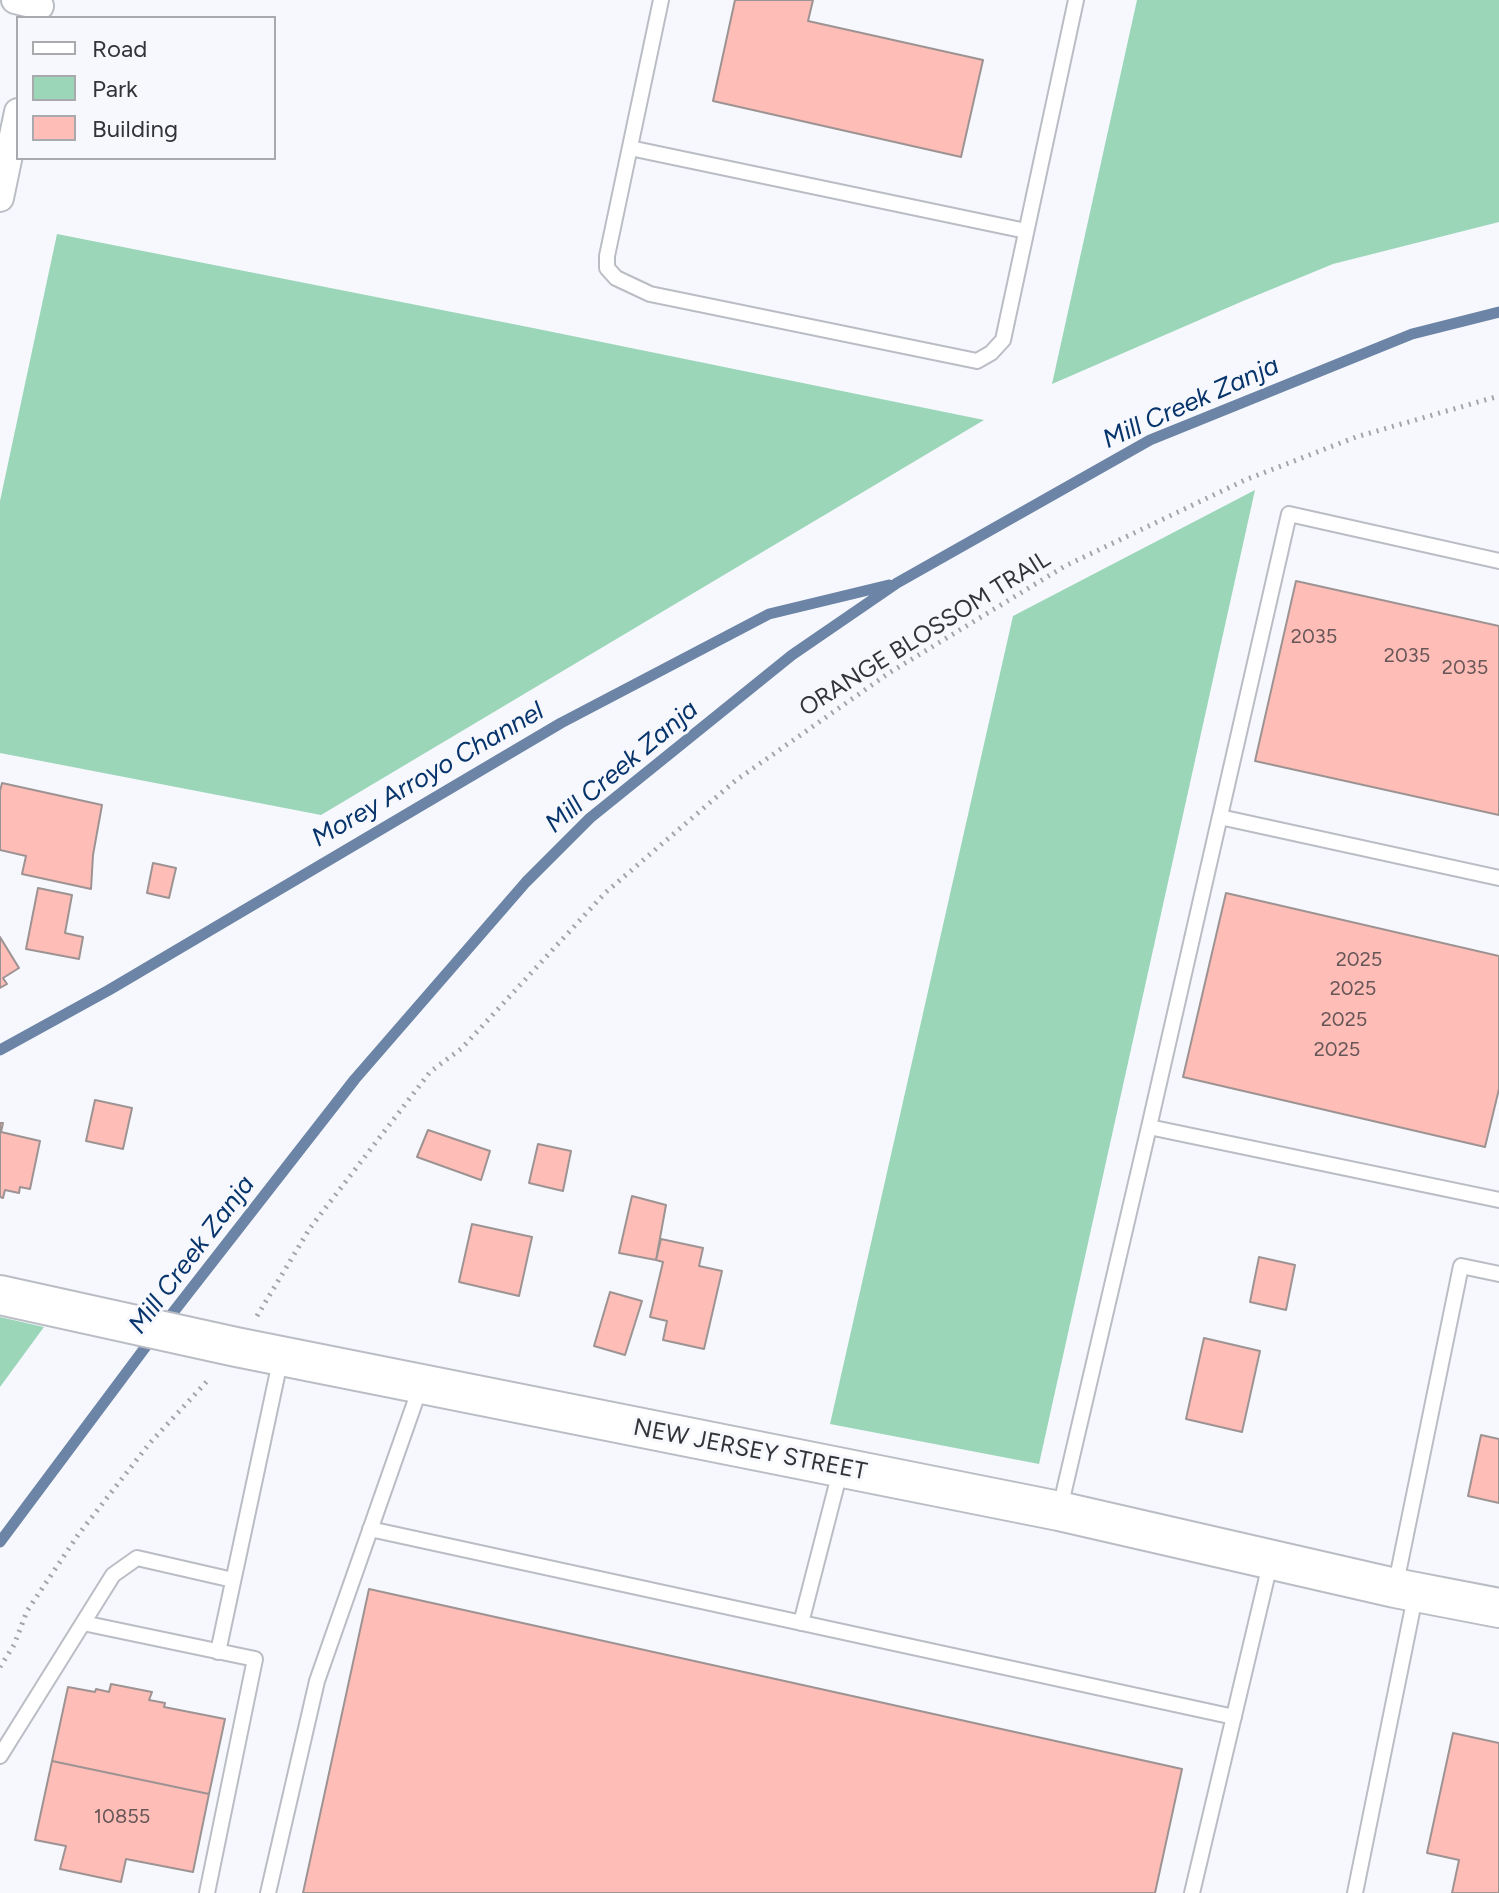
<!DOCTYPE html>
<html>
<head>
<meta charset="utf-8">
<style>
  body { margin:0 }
  #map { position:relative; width:1499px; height:1893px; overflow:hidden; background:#f6f8fe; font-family:Figtree,sans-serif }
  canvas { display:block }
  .legend { position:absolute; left:16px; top:16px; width:260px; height:144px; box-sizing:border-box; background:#f6f8fe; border:2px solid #a8aaae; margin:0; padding:10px 14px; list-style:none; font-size:24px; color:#333437 }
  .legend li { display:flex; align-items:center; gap:16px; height:40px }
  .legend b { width:40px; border:2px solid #a8aaae }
</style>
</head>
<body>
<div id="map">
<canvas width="1499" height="1893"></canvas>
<ul class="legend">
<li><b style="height:10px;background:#fff"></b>Road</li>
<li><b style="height:22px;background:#9bd6b8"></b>Park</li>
<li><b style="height:22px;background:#ffbdb8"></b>Building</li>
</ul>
</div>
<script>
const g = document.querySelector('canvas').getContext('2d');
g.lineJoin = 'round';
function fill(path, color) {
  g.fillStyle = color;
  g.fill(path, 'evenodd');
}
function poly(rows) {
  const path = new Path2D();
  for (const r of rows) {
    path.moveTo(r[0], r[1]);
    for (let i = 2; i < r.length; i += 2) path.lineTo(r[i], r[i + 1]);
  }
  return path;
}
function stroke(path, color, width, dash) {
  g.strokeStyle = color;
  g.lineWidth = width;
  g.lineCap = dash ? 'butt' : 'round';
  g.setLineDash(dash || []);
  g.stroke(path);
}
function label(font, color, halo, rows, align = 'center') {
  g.font = font + ' Figtree,sans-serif';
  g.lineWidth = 6;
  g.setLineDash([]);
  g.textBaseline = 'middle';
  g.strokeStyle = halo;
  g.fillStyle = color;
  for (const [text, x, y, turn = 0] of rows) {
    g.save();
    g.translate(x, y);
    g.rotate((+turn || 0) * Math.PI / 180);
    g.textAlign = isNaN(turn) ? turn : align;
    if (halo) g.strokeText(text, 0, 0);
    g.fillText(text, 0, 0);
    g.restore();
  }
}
fill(poly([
  [1137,0,1499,0,1499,222,1333,264,1243,301,1052,384],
  [57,234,533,328,984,420,321,815,0,753,0,501],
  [1255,490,1039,1464,830,1424,1013,616],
  [0,1317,44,1327,0,1387]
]), '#9bd6b8');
stroke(poly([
  [0,1050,109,990,561,723,769,614,889,585],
  [164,1324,355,1079,526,882,590,818,792,655,897,583,1150,440,1412,334,1499,312],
  [0,1542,153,1337]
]), '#6c84a6', 11);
const building = poly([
  [735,0,813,0,808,21,983,60,961,157,713,101,735,0],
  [1296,581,1499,626,1499,815,1255,761,1296,581],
  [2,783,102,805,93,855,91,889,22,874,26,856,0,850,0,791,2,783],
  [153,863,176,868,169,898,147,893,153,863],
  [38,888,72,895,65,933,83,937,79,959,26,949,38,888],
  [1226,893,1499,956,1499,1089,1485,1147,1183,1077,1226,893],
  [0,937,19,968,3,978,7,984,0,988,0,937],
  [95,1100,132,1108,123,1149,86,1141,95,1100],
  [0,1123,3,1123,1,1132,40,1141,30,1189,20,1187,19,1193,5,1190,3,1198,0,1197,0,1123],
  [428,1130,490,1151,481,1180,417,1157,428,1130],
  [538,1144,571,1151,563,1191,529,1183,538,1144],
  [632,1196,666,1205,656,1260,619,1253,632,1196],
  [472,1224,532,1237,519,1296,459,1282,472,1224],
  [661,1239,703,1248,699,1266,722,1271,704,1349,663,1340,667,1321,650,1317,663,1262,656,1260,661,1239],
  [1259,1257,1295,1265,1286,1310,1250,1302,1259,1257],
  [610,1292,642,1301,625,1355,594,1346,610,1292],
  [1204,1338,1260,1351,1242,1432,1186,1419,1204,1338],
  [1481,1435,1499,1439,1499,1503,1468,1496,1481,1435],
  [369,1589,1182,1769,1155,1893,303,1893,369,1589],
  [111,1684,152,1692,149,1700,165,1703,164,1707,225,1719,209,1794,52,1761,68,1687,95,1692,96,1689,109,1692,111,1684],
  [1453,1733,1499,1743,1499,1893,1452,1893,1459,1860,1427,1853,1453,1733],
  [52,1761,209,1794,193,1872,126,1859,121,1882,60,1869,66,1846,35,1840,52,1761]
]);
fill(building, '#ffbdb8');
stroke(building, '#9d9392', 2);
const lane = poly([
  [661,0,607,256,607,268,616,278,650,294,977,361,991,353,1003,340,1076,0],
  [630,148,1026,231],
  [1220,817,1499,878],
  [1149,1127,1499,1200],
  [1060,1508,1149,1127,1289,514,1499,561],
  [370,1529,1234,1717],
  [1395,1588,1461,1266,1499,1274],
  [83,1623,255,1659,207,1893],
  [801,1623,841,1468],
  [218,1652,281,1357],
  [0,1756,113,1575,137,1558,233,1580],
  [268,1893,317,1681,421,1385],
  [1192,1893,1271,1560],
  [1355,1893,1416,1592]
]);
const street = poly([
  [15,0,40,6],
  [0,198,18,112]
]);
const secondary = poly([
  [0,1295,236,1347,1059,1511,1395,1588,1499,1608]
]);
stroke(lane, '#bbbdc5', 18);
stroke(street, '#bbbdc5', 30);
stroke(secondary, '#bbbdc5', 42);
stroke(poly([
  [257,1316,310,1228,430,1072,462,1048,605,893,735,781,889,673,1065,566,1245,480,1356,437,1499,396],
  [0,1667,14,1645,27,1611,78,1535,149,1444,210,1378]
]), '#a4a5aa', 5, [2, 6]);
stroke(lane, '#fff', 14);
stroke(street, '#fff', 26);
stroke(secondary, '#fff', 38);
label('20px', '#665657', null, [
  ["2035",1314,637],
  ["2035",1407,656],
  ["2035",1465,668],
  ["2025",1359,960],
  ["2025",1353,989],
  ["2025",1344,1020],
  ["2025",1337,1050],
  ["10855",122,1817]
]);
label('24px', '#333437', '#f6f8fe', [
  ["ORANGE BLOSSOM TRAIL",925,634,-32],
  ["NEW JERSEY STREET",750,1450,11]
]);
label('italic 26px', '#07346b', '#f6f8fe', [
  ["Mill Creek Zanja",1191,403,-24],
  ["Mill Creek Zanja",622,767,-40],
  ["Morey Arroyo Channel",428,775,-30],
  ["Mill Creek Zanja",192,1255,-53]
]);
</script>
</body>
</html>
